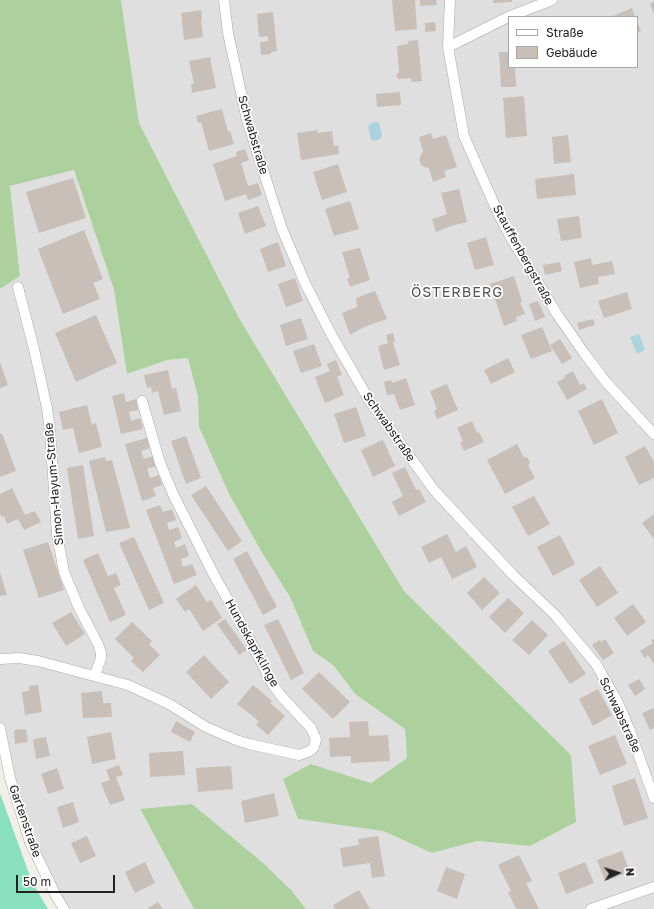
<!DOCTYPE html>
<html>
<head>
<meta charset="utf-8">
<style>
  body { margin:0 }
  #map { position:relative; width:654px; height:909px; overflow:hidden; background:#f2efe9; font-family:"Golos Text",sans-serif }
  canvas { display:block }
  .legend { position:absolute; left:508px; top:16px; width:130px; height:52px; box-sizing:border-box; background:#fff; border:1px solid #a7a7a7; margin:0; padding:5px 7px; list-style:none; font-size:12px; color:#222 }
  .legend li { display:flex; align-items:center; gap:8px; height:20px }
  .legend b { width:20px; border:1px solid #a7a7a7 }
  .north { position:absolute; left:598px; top:853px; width:40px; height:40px; -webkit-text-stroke:3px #fff; paint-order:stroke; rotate:86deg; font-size:11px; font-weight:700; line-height:16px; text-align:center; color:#222 }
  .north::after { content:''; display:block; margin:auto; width:14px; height:18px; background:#222; clip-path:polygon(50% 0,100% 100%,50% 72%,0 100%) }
  .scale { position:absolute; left:16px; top:875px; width:99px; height:18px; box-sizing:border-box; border:2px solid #222; border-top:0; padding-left:5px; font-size:12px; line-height:14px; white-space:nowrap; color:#222; -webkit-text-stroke:3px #fff; paint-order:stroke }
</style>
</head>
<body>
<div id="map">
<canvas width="654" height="909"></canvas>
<ul class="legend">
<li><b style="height:5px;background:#fff"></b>Straße</li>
<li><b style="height:11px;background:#c7bfb8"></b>Gebäude</li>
</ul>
<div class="north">N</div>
<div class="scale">50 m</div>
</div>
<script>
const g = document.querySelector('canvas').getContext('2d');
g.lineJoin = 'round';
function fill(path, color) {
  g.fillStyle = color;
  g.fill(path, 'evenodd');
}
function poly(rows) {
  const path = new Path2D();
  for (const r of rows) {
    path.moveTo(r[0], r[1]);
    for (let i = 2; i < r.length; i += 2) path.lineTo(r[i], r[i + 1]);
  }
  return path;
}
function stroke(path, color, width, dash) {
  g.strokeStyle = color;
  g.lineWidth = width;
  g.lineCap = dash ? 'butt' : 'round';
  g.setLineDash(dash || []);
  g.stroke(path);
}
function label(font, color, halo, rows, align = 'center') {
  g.font = font + ' "Golos Text",sans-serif';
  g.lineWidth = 3.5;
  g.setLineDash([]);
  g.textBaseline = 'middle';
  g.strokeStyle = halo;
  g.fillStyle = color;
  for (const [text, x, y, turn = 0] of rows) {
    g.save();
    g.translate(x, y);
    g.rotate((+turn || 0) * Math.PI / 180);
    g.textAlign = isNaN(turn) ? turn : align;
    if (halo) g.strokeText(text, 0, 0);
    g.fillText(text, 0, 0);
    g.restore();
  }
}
fill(poly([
  [121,0,654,0,654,909,306,909,292,891,192,804,140,810,194,909,64,909,41,866,0,728,0,289,20,276,10,186,74,170,114,290,127,374,167,360,188,358,198,397,199,427,229,494,261,551,290,597,313,651,334,666,355,694,405,729,407,758,371,783,311,764,298,819,383,831,432,853,478,841,531,846,571,755,404,591,239,318,139,123],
  [509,17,637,17,637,67,509,67]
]), '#e0dfdf');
fill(poly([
  [0,0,121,0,139,123,239,318,404,591,571,755,576,822,530,846,478,841,432,853,383,831,298,819,283,779,311,764,371,783,407,758,405,729,355,694,334,666,313,651,290,597,261,551,229,494,199,427,198,397,188,358,167,360,127,374,114,290,74,170,10,186,20,276,0,289],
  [192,804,263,863,292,891,306,909,194,909,140,809]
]), '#add19e');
fill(poly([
  [0,793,32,882,48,909,0,909]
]), '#88e0be');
fill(poly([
  [376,122,379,123,382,135,380,139,373,141,371,139,368,127,370,124],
  [639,334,645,350,637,354,630,337]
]), '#aad3df');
fill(poly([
  [392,0,415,0,417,29,395,31],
  [420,0,436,0,437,5,420,6],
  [493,0,512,0,512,2,493,3],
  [654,2,654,15,650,3],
  [632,8,635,17,611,17],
  [201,10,202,19,201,20,203,37,184,40,181,13],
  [273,12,277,51,271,52,271,54,261,55,260,42,268,41,268,36,259,37,257,14],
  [637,21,641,31,637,33],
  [435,22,436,31,425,32,425,23],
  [418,40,422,81,412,82,411,78,398,79,396,75,399,72,397,46,408,44,408,41],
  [499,52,509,52,509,67,515,67,516,87,501,87],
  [210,57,216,88,192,93,191,84,194,84,189,61],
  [400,92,401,105,377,107,376,94],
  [524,96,527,136,506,138,503,98],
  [222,109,228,132,230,131,234,144,209,151,201,122,198,123,196,116],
  [317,130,318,133,332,131,334,146,338,145,339,154,301,160,297,133],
  [431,133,433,139,446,135,457,167,444,171,446,177,433,182,429,168,424,167,421,165,419,159,423,151,419,137],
  [568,135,571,162,554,164,552,137],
  [245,149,249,160,241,163,248,186,258,183,262,195,248,200,246,194,225,201,213,164,237,156,236,152],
  [338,164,347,192,322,200,313,172],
  [574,174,576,195,537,199,535,179],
  [73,178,86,218,39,233,26,192],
  [459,189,467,222,451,226,436,232,432,219,447,214,441,193],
  [350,201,359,229,334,236,325,209],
  [258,206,266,226,245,234,238,213],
  [579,216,582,238,561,241,557,219],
  [84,230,103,279,93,283,100,299,63,314,38,249],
  [486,237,494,265,475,270,467,243],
  [278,242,286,266,268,272,260,249],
  [360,248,370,280,350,287,347,279,350,278,342,252],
  [591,258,592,265,612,261,615,274,598,277,599,284,580,288,574,262],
  [560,262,562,271,545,275,543,265],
  [514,276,522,302,520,302,525,314,516,317,517,321,504,326,490,284],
  [295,278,303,301,286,307,278,284],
  [375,291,387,319,364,327,350,335,342,313,357,307,356,298],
  [627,292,632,309,604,318,598,301],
  [538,301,545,317,535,321,529,304],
  [96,315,117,363,76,382,55,333],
  [301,318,308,339,286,346,280,325],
  [593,319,595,325,579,330,577,323],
  [542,327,552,351,531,359,521,335],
  [393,333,395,341,393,342,400,365,384,370,378,346,388,343,386,335],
  [560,339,572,358,562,364,550,345],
  [314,344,322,366,301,373,293,351],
  [508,358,515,372,491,384,484,370],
  [336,360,342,375,337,377,344,395,325,403,315,377,330,371,327,364],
  [0,362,8,385,0,388],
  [168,370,172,389,176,388,181,411,164,415,158,391,152,393,151,387,147,388,144,375],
  [573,371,580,385,584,383,587,389,567,400,557,382,565,378,564,376],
  [406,378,415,405,400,410,394,394,387,395,384,382,391,380,392,383],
  [447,384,458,410,437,419,434,411,437,409,430,391],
  [124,393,126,402,136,399,138,410,129,412,131,421,140,418,143,429,121,434,112,396],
  [602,399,618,433,594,445,578,411],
  [87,405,92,425,96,423,102,447,79,453,73,428,63,430,59,412],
  [356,407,366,436,344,443,334,414],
  [472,421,477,433,479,432,484,442,464,451,460,442,463,441,457,428],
  [2,433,16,471,0,477,0,434],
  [186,436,201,478,186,484,171,441],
  [147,438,150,448,141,451,144,459,153,456,156,466,147,469,150,478,159,475,162,485,153,488,156,496,142,501,125,444],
  [383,440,395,466,373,477,361,450],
  [517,444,524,458,527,457,530,463,528,465,535,478,505,494,487,460],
  [645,446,654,462,654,478,639,485,625,457],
  [105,457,106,461,112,460,130,528,106,532,89,461],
  [83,465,94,536,78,539,67,468],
  [405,467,416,490,419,489,426,502,399,516,392,502,403,496,392,473],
  [206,486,242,541,228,551,191,495],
  [12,488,25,515,35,511,41,522,24,530,18,519,7,524,4,516,2,517,0,514,0,494],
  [534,496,550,524,528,536,512,507],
  [160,505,163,512,172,509,176,520,167,523,169,530,178,527,182,538,174,542,176,548,185,544,189,556,181,559,183,567,192,564,197,575,174,584,146,510],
  [654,514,654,539,642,523],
  [447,534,456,552,466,546,477,567,452,579,441,557,429,563,421,547],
  [560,535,575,564,553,576,537,547],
  [134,537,164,603,149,610,119,543],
  [48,542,64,590,39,598,23,550],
  [247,551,277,607,263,615,233,559],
  [98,553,108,576,116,573,121,585,114,588,126,615,110,622,83,560],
  [600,566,618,593,597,607,579,580],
  [0,572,7,595,0,596],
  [484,577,500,593,482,610,467,593],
  [196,585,207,602,211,600,222,618,203,631,189,609,185,612,176,599],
  [508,598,524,613,505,633,489,617],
  [633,604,646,622,627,636,614,618],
  [71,612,85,634,66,646,52,623],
  [225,619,247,650,239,655,217,624],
  [278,619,304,673,291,680,264,625],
  [532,620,548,635,529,655,512,640],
  [132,622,152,641,149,644,160,655,143,672,131,661,134,658,115,639],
  [605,639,614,653,603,660,592,645,600,640,601,642],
  [654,639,654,664,648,655,645,658,640,651,653,643,651,640],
  [564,641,586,674,570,684,548,651],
  [204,655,229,682,211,699,186,672],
  [319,672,350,702,333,719,302,689],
  [639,679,645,689,635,696,628,685],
  [38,685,42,712,25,715,22,692,29,691,29,686],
  [253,685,272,701,270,703,285,716,268,735,256,725,259,721,237,704],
  [598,689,612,715,593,726,579,699],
  [102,691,103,703,111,703,112,717,83,718,81,693],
  [654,708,654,728,650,730,642,713],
  [176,721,195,732,190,742,171,732],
  [368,721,369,736,388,735,390,761,351,763,351,756,330,757,329,738,350,737,349,722],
  [26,729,28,742,15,744,14,730],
  [111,732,116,759,92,764,87,737],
  [615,735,627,764,600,775,588,746],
  [46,737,50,756,36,759,33,739],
  [183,751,185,775,150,777,149,753],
  [119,765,123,775,116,777,125,800,110,805,101,783,110,780,106,770],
  [231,766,233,789,198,792,196,768],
  [57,768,64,789,48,794,41,774],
  [635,778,648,818,624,826,612,786],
  [274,793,279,816,245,823,241,801],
  [73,802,79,822,63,828,57,807],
  [87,836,96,856,80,863,71,843],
  [378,836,385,876,372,878,370,863,343,867,340,848,359,845,358,839],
  [622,851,630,872,605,881,597,860],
  [519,855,532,881,526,883,539,909,516,909,508,892,511,891,498,865],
  [145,862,155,883,135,893,125,872],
  [585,862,594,883,566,894,558,873],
  [446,867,465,874,457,899,437,891],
  [359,890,370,909,335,909,333,905],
  [158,902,163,909,147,909]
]), '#c7bfb8');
const minor = poly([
  [224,0,228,33,247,120,282,229,305,283,331,334,369,400,434,490,513,575,555,615,596,664,617,701,629,728,654,798],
  [450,0,448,47,464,136,498,213,511,238,557,314,584,353,606,382,654,434],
  [448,47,508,17,552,0],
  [18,287,34,349,47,408,50,431,57,534,64,572,79,608,98,644,101,653,101,658,95,675],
  [0,659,19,658,38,661,128,685,169,704,206,727,236,740,249,744,299,755,310,751,314,747,316,739,311,728,282,697,273,685,240,621,215,577,174,496,160,463,142,401],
  [0,728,10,778,30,842,56,896,64,909],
  [591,909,654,887]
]);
stroke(minor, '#a9a9a9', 11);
stroke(minor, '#fff', 10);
label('12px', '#222', '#fff', [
  ["Schwabstraße",253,135,74],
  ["Stauffenbergstraße",523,255,61],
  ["Schwabstraße",389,427,55],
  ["Simon-Hayum-Straße",54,484,-95],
  ["Hundskapfklinge",252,643,61],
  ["Schwabstraße",620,715,65],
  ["Gartenstraße",25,821,71]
]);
g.letterSpacing = '1px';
label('14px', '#555', '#fff', [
  ["ÖSTERBERG",457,293]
]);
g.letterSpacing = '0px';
</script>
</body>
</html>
